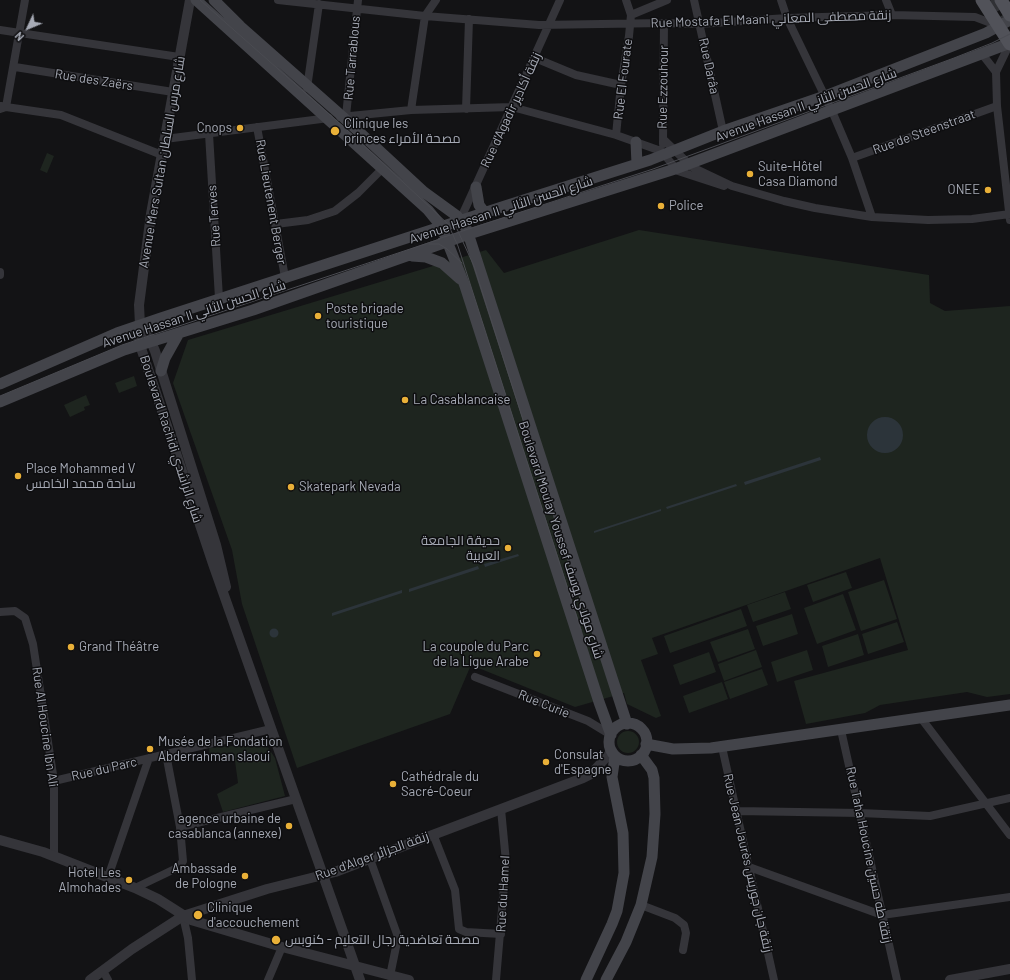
<!DOCTYPE html>
<html>
<head>
<meta charset="utf-8">
<style>
  body { margin:0 }
  #map { position:relative; width:1010px; height:980px; overflow:hidden; background:#131315; font-family:Barlow,sans-serif }
  canvas { display:block }
  .north { position:absolute; left:8px; top:8px; width:40px; height:40px; -webkit-text-stroke:3px #0e0e10; paint-order:stroke; rotate:226deg; font-size:11px; font-weight:700; line-height:16px; text-align:center; color:#a6aab5 }
  .north::after { content:''; display:block; margin:auto; width:14px; height:18px; background:#a6aab5; clip-path:polygon(50% 0,100% 100%,50% 72%,0 100%) }
</style>
</head>
<body>
<div id="map">
<canvas width="1010" height="980"></canvas>
<div class="north">N</div>
</div>
<script>
const g = document.querySelector('canvas').getContext('2d');
g.lineJoin = 'round';
function fill(path, color) {
  g.fillStyle = color;
  g.fill(path, 'evenodd');
}
function poly(rows) {
  const path = new Path2D();
  for (const r of rows) {
    if (r.length === 3) {
      path.moveTo(r[0] + r[2], r[1]);
      path.arc(r[0], r[1], r[2], 0, 2 * Math.PI);
      continue;
    }
    path.moveTo(r[0], r[1]);
    for (let i = 2; i < r.length; i += 2) path.lineTo(r[i], r[i + 1]);
  }
  return path;
}
function stroke(path, color, width, dash) {
  g.strokeStyle = color;
  g.lineWidth = width;
  g.lineCap = dash ? 'butt' : 'round';
  g.setLineDash(dash || []);
  g.stroke(path);
}
function label(font, color, halo, rows, align = 'center') {
  g.font = font + ' Barlow,Cairo,sans-serif';
  g.lineWidth = 3;
  g.setLineDash([]);
  g.textBaseline = 'middle';
  g.strokeStyle = halo;
  g.fillStyle = color;
  for (const [text, x, y, turn = 0] of rows) {
    g.save();
    g.translate(x, y);
    g.rotate((+turn || 0) * Math.PI / 180);
    g.textAlign = isNaN(turn) ? turn : align;
    if (halo) g.strokeText(text, 0, 0);
    g.fillText(text, 0, 0);
    g.restore();
  }
}
fill(poly([
  [47,153,54,156,47,173,40,170],
  [639,230,929,275,930,303,945,311,1010,306,1010,694,987,697,967,692,880,705,865,713,806,724,794,681,908,650,880,558,652,638,658,654,641,660,661,716,656,718,627,704,624,693,575,707,471,665,450,714,297,768,242,604,232,550,173,383,188,340,486,250,504,273],
  [134,376,137,386,119,393,115,383],
  [86,395,90,405,84,407,85,410,70,417,64,405],
  [846,572,852,588,813,602,807,585],
  [884,580,897,619,861,631,848,592],
  [785,592,791,609,753,622,747,605],
  [843,594,856,630,817,644,804,608],
  [741,609,747,626,670,653,664,636],
  [792,614,798,634,763,646,756,626],
  [897,622,904,642,868,654,862,634],
  [748,629,755,649,718,662,710,642],
  [858,634,864,655,828,667,822,646],
  [756,650,762,667,724,681,718,664],
  [807,650,813,670,777,682,771,662],
  [709,652,716,672,680,685,673,665],
  [762,669,768,685,730,699,724,682],
  [722,682,728,699,689,713,683,696],
  [628,742,11],
  [265,743,275,758,285,796,223,812,217,794,238,783,235,761,210,760,209,748]
]), '#1e251f');
fill(poly([
  [885,435,18],
  [820,457,821,460,745,485,744,482],
  [736,484,737,486,667,509,666,507],
  [661,509,661,511,594,533,594,531],
  [518,554,519,556,485,567,484,564],
  [478,566,479,569,409,592,409,589],
  [402,590,402,593,332,616,332,613],
  [274,633,4.5]
]), '#2c343a');
stroke(poly([
  [991,0,1010,30]
]), '#303135', 13, [13, 6]);
stroke(poly([
  [278,0,425,16,539,25,664,23,699,24,787,18,892,15,975,17,996,25],
  [626,0,631,15],
  [694,0,723,131],
  [781,0,787,18,832,111,852,158,872,217],
  [886,0,892,15],
  [631,15,667,0],
  [0,30,179,57],
  [1010,43,996,72,997,106,1010,220],
  [982,54,996,72],
  [535,58,576,75,621,85],
  [15,67,173,92],
  [307,88,319,4],
  [1,106,6,107,25,0],
  [0,109,6,107,61,115,162,155],
  [466,109,469,19],
  [411,110,425,16,436,0],
  [346,116,358,0],
  [340,117,411,110,512,107,616,135,661,151],
  [257,127,285,277],
  [209,134,219,298],
  [616,135,621,85,629,36,631,15],
  [165,139,329,118],
  [664,140,692,167,732,186,784,201,815,208,872,217,928,220,972,219,1010,214],
  [663,144,664,23],
  [661,151,678,171,724,186],
  [852,158,997,106],
  [460,220,560,0],
  [276,224,308,220,335,211,358,193,383,168],
  [0,272,0,275],
  [0,612,15,611,25,618,33,644,54,781,54,856],
  [475,677,588,721,611,735],
  [921,718,1010,835],
  [841,730,897,980],
  [722,747,774,980],
  [54,781,271,729],
  [737,811,860,813,930,816,1010,798],
  [180,827,296,799],
  [433,834,455,890,459,929,466,932,501,934],
  [370,859,398,937,390,976],
  [749,867,882,915,1010,897],
  [108,877,149,758],
  [135,888,179,867,183,861,180,827,166,754],
  [641,905,675,918,684,925,686,933,683,950],
  [183,916,188,938,192,980],
  [103,971,108,980],
  [268,980,282,947],
  [496,980,506,862,501,809]
]), '#35353a', 8);
stroke(poly([
  [140,325,137,333,140,345,213,564,360,980],
  [140,325,139,305,151,214,190,0],
  [140,325,146,330,155,351,216,545,226,587],
  [0,840,43,852,135,888,158,899,191,920,282,947,409,980],
  [90,980,132,949,183,916,267,889,335,872,583,778,591,774,612,751],
  [950,980,1010,969]
]), '#35353a', 10);
stroke(poly([
  [196,0,428,210,441,226,465,286,599,702,611,735],
  [214,0,240,26,343,117,424,192,457,216,467,230,627,724],
  [636,142,637,164],
  [476,187,479,205,485,213],
  [412,256,426,257,442,263,460,279],
  [161,371,165,358,179,333],
  [0,384,117,333,161,318,505,206,650,160,723,131,825,96,986,33,1010,20],
  [0,402,124,350,253,310,469,234,675,169,1010,43],
  [628,742,19],
  [646,744,673,749,711,748,1010,705],
  [586,980,612,924,617,911,624,873,623,833,612,777,615,756],
  [606,980,626,942,641,905,652,857,655,814,654,778,652,770,641,755]
]), '#43444a', 11);
stroke(poly([
  [982,0,1010,44],
  [1001,0,1010,15]
]), '#515259', 13);
stroke(poly([
  [200,0,346,129,448,224,458,246,581,630],
  [457,229,474,266,589,627],
  [429,244,439,244,447,249,462,263],
  [0,396,122,345,440,239,438,239,653,169,954,58,992,43,1010,34]
]), '#4a4b51', 1);
for (const [x, y, r, color] of [
  [240,128,4,"#e9b038"],
  [335,131,5,"#e9b038"],
  [750,174,4,"#e9b038"],
  [988,190,4,"#e9b038"],
  [661,206,4,"#e9b038"],
  [318,316,4,"#e9b038"],
  [405,400,4,"#e9b038"],
  [18,476,4,"#e9b038"],
  [291,487,4,"#e9b038"],
  [508,548,4,"#e9b038"],
  [71,647,4,"#e9b038"],
  [537,654,4,"#e9b038"],
  [150,749,4,"#e9b038"],
  [546,762,4,"#e9b038"],
  [393,784,4,"#e9b038"],
  [289,826,4,"#e9b038"],
  [245,876,4,"#e9b038"],
  [129,880,4,"#e9b038"],
  [198,915,5,"#e9b038"],
  [276,940,5,"#e9b038"]
]) {
  const dot = new Path2D();
  dot.arc(x, y, r, 0, 2 * Math.PI);
  g.fillStyle = color;
  g.fill(dot);
  stroke(dot, '#0e0e10', 1.5);
}
label('13px', '#a6aab5', '#0e0e10', [
  ["Rue Mostafa El Maani زنقة مصطفى المعاني",771,19,-2],
  ["Rue Tarrablous",352,58,-85],
  ["Rue Darâa",709,66,78],
  ["Rue El Fourate",623,79,-83],
  ["Rue des Zaërs",94,80,9],
  ["Rue Ezzouhour",663,87,-89],
  ["Avenue Hassan II شارع الحسن الثاني",806,105,-20],
  ["Rue d'Agadir زنقة أكادير",511,110,-65],
  ["Rue de Steenstraat",924,132,-20],
  ["Avenue Mers Sultan شارع مرس السلطان",162,162,-80],
  ["Rue Lieutenent Berger",271,202,80],
  ["Avenue Hassan II شارع الحسن الثاني",501,210,-18],
  ["Rue Terves",214,216,-94],
  ["Avenue Hassan II شارع الحسن الثاني",194,314,-18],
  ["Boulevard Rachidi شارع الراشدي",171,439,72],
  ["Boulevard Moulay Youssef شارع مولاي يوسف",561,540,72],
  ["Rue Curie",544,704,22],
  ["Rue Al Houcine Ibn Ali",45,727,82],
  ["Rue du Parc",104,769,-13],
  ["Rue Taha Houcine زنقة طه حسين",869,855,78],
  ["Rue d'Alger زنقة الجزائر",372,856,-20],
  ["Rue Jean Jaurès زنقة جان جوريس",748,863,77],
  ["Rue du Hamel",503,894,-87]
]);
label('13px', '#a6aab5', '#0e0e10', [
  ["Clinique les",344,124],
  ["princes مصحة الأمراء",344,139],
  ["Cnops",232,128,"right"],
  ["Suite-Hôtel",758,167],
  ["Casa Diamond",758,182],
  ["ONEE",980,190,"right"],
  ["Police",669,206],
  ["Poste brigade",326,309],
  ["touristique",326,324],
  ["La Casablancaise",413,400],
  ["Place Mohammed V",26,469],
  ["ساحة محمد الخامس",26,484],
  ["Skatepark Nevada",299,487],
  ["حديقة الجامعة",500,541,"right"],
  ["العربية",500,556,"right"],
  ["Grand Théâtre",79,647],
  ["La coupole du Parc",529,647,"right"],
  ["de la Ligue Arabe",529,662,"right"],
  ["Musée de la Fondation",158,742],
  ["Abderrahman slaoui",158,757],
  ["Consulat",554,755],
  ["d'Espagne",554,770],
  ["Cathédrale du",401,777],
  ["Sacré-Coeur",401,792],
  ["agence urbaine de",281,819,"right"],
  ["casablanca (annexe)",281,834,"right"],
  ["Ambassade",237,869,"right"],
  ["de Pologne",237,884,"right"],
  ["Hotel Les",121,873,"right"],
  ["Almohades",121,888,"right"],
  ["Clinique",207,908],
  ["d'accouchement",207,923],
  ["مصحة تعاضدية رجال التعليم - كنوبس",285,940]
], 'left');
</script>
</body>
</html>
